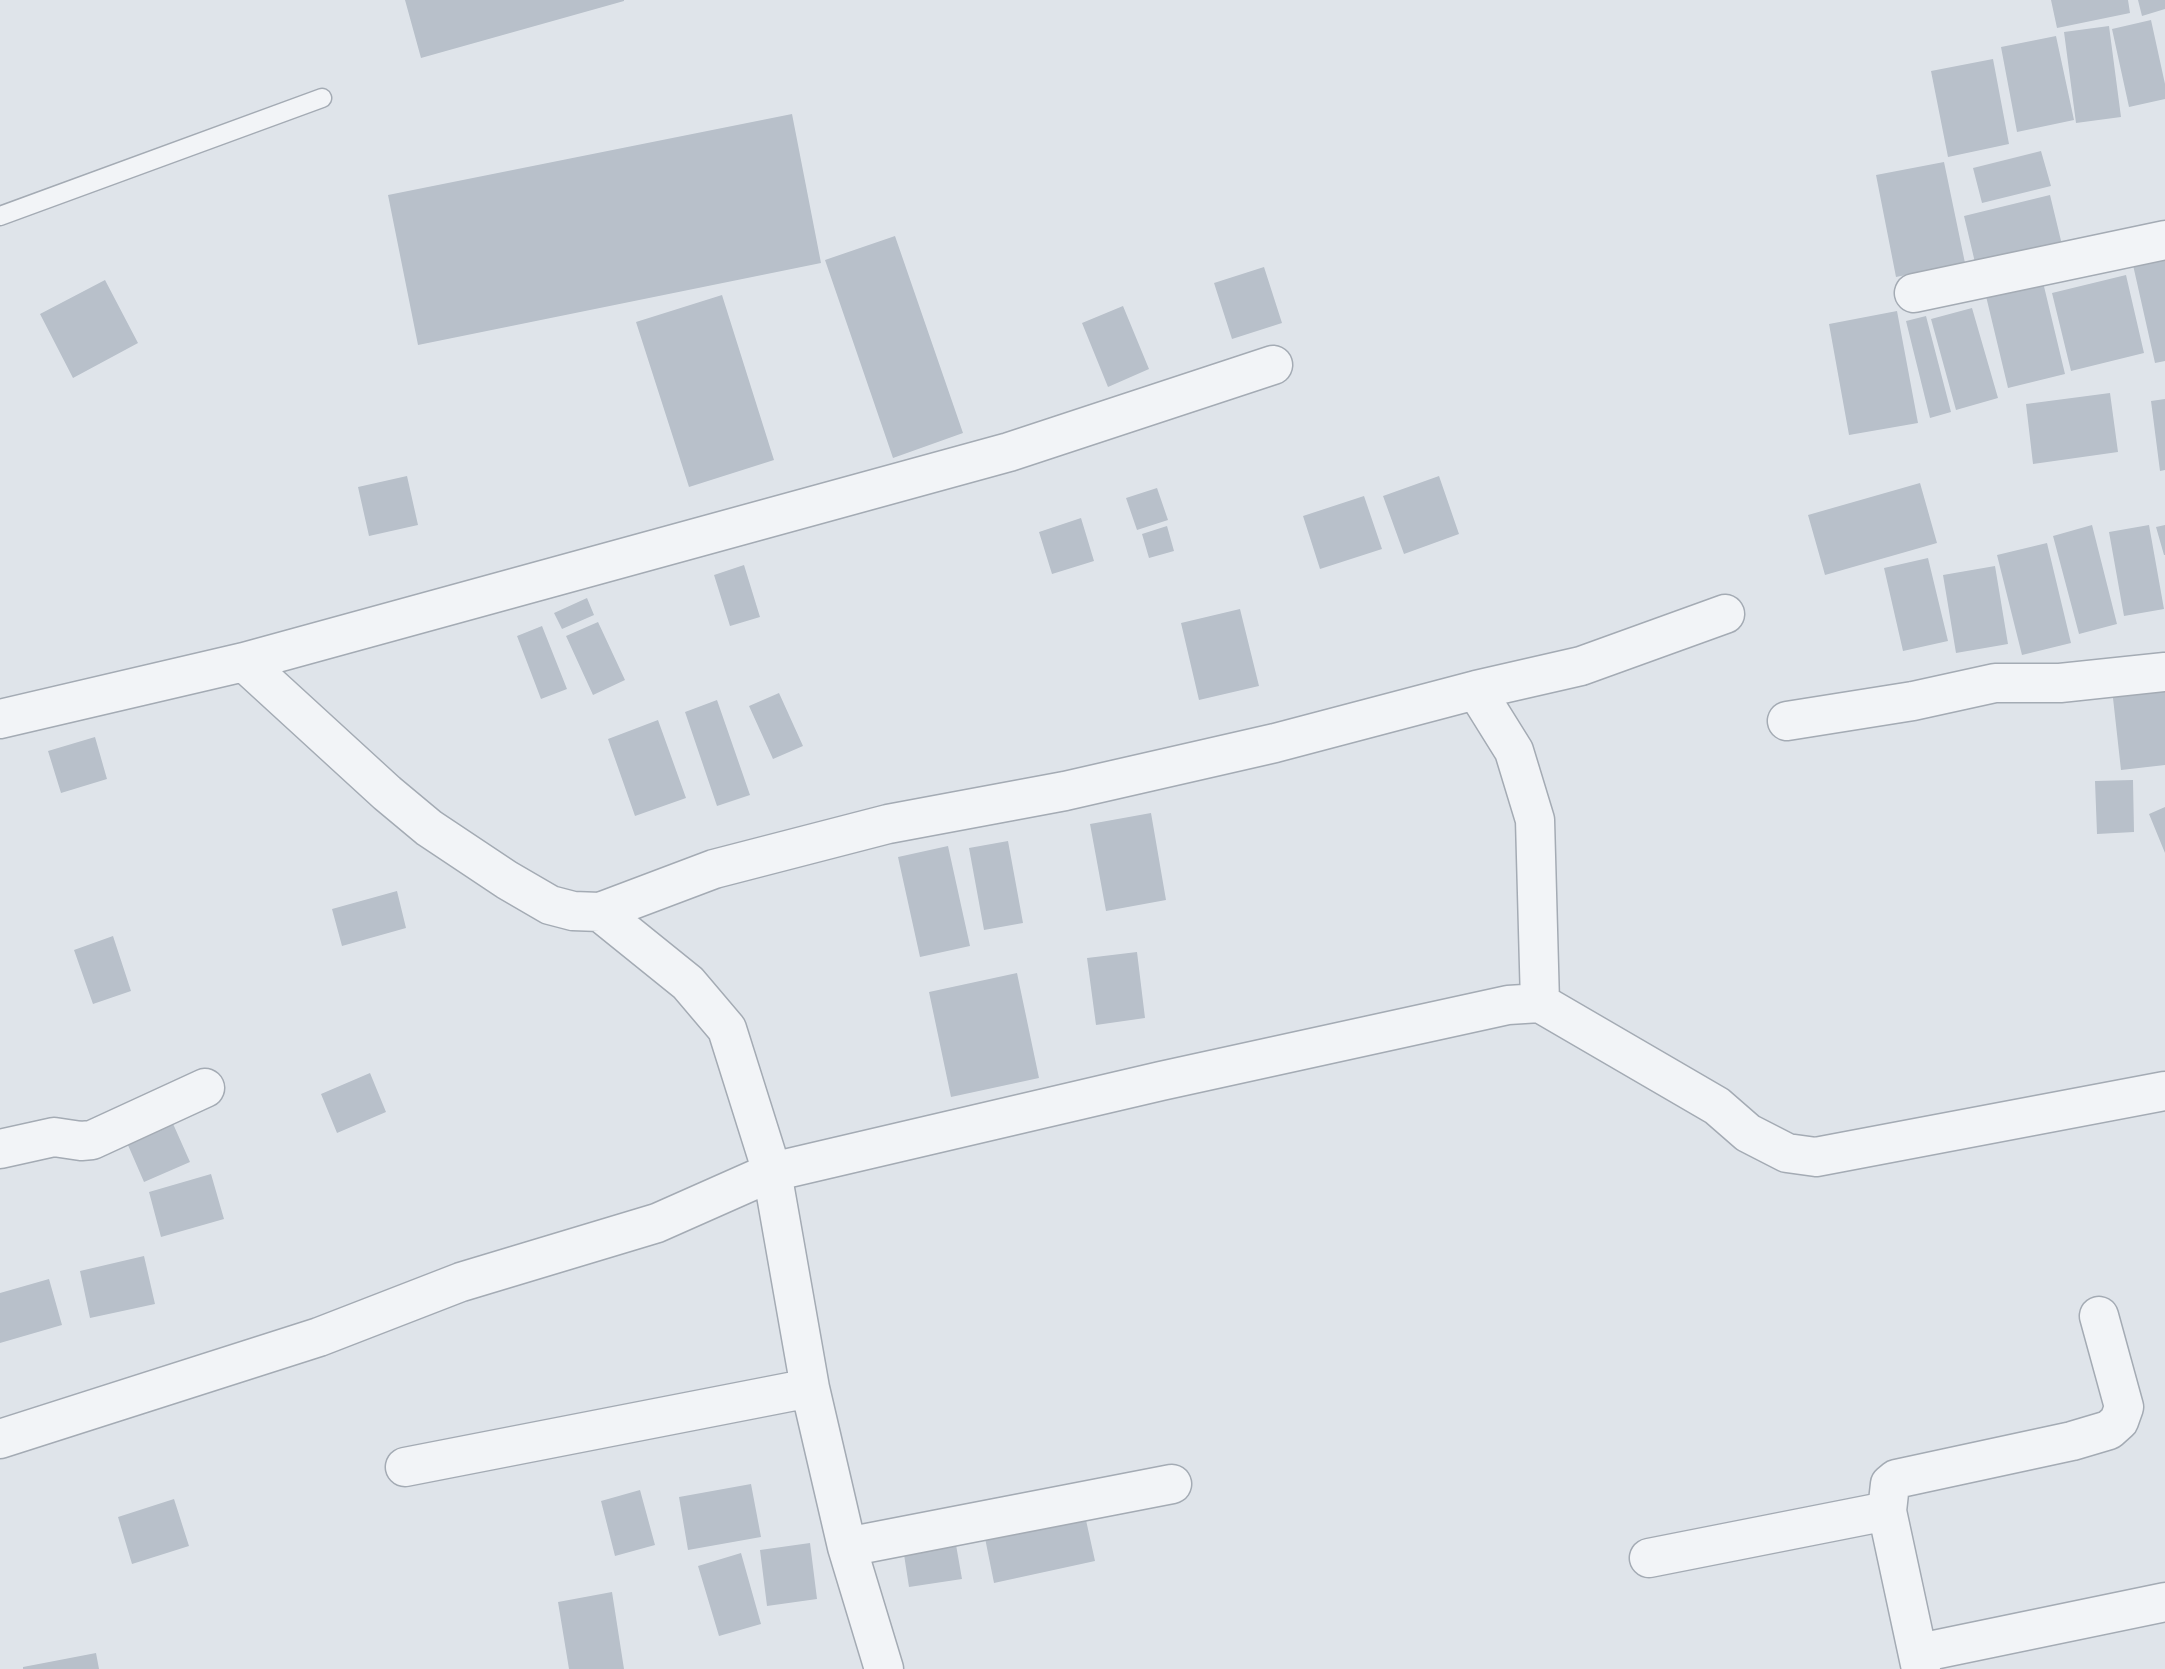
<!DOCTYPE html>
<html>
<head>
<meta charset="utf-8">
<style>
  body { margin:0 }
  canvas { display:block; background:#dfe4ea }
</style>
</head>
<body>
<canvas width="2165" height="1669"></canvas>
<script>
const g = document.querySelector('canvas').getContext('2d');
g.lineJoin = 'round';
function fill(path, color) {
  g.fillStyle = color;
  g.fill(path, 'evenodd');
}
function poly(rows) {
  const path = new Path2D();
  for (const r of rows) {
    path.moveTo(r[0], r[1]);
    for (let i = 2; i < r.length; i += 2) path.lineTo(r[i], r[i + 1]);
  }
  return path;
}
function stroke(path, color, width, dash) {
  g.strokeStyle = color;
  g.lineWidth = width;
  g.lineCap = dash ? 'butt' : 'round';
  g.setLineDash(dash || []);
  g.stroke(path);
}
fill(poly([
  [405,0,624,0,624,1,421,58],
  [2051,0,2128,0,2130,13,2057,28],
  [2138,0,2165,0,2165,9,2142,16],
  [2151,20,2165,84,2165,99,2129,107,2112,29],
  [2109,26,2121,117,2076,123,2064,32],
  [2056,36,2074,120,2017,132,2001,47],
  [1993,59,2009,144,1948,157,1931,71],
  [792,114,821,263,418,345,388,195],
  [2041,151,2051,186,1982,203,1973,168],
  [1944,162,1965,263,1896,277,1876,175],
  [2050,195,2063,249,1977,271,1964,216],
  [895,236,963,433,893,458,825,260],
  [2165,257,2165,361,2155,363,2133,265],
  [1264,267,1282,323,1232,339,1214,283],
  [2126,275,2144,353,2071,371,2052,293],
  [2042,278,2065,374,2008,388,1985,292],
  [105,280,138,343,73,378,40,314],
  [722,295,774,460,689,487,636,322],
  [1123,306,1149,369,1108,387,1082,323],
  [1972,308,1998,398,1956,410,1931,319],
  [1897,311,1918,423,1849,435,1829,324],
  [1926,316,1951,412,1930,418,1906,321],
  [2110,393,2118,452,2033,464,2026,404],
  [2165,399,2165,470,2160,471,2151,401],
  [407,476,418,525,369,536,358,487],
  [1439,476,1459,534,1404,554,1383,496],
  [1920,483,1937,543,1825,575,1808,515],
  [1157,488,1168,520,1137,530,1126,498],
  [1364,496,1382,549,1320,569,1303,516],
  [1081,518,1094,561,1052,574,1039,532],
  [2092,525,2117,624,2079,634,2053,536],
  [2149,525,2164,609,2124,616,2109,532],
  [2165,525,2165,555,2164,555,2156,527],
  [1167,526,1174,551,1149,558,1142,534],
  [2047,543,2071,643,2022,655,1997,555],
  [1928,558,1948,641,1903,651,1884,568],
  [744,565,760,617,730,626,714,575],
  [1995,566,2008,644,1956,653,1943,575],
  [587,598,594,615,562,629,554,613],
  [1240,609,1259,686,1199,700,1181,623],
  [598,622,625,680,593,695,566,636],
  [542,626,567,689,541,699,517,636],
  [2165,682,2165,765,2121,770,2112,689],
  [779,693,803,746,773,759,749,706],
  [717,700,750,795,717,806,685,712],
  [658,720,686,798,635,816,608,739],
  [95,737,107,779,61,793,48,751],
  [2133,780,2134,832,2097,834,2095,781],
  [2165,807,2165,853,2149,814],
  [1151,813,1166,900,1106,911,1090,824],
  [1008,841,1023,923,984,930,969,848],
  [948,846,970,946,920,957,898,857],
  [397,891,406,928,342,946,332,909],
  [113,936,131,991,93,1004,74,950],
  [1137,952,1145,1018,1096,1025,1087,958],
  [1017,973,1039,1078,951,1097,929,992],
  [370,1073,386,1112,337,1133,321,1094],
  [166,1108,190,1162,144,1182,121,1129],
  [211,1174,224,1219,161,1237,149,1192],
  [144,1256,155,1304,90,1318,80,1271],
  [49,1279,62,1325,0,1343,0,1293],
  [751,1484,761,1537,688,1550,679,1497],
  [640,1490,655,1545,615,1556,601,1501],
  [174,1499,189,1546,132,1564,118,1517],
  [1084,1511,1095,1561,994,1583,984,1533],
  [955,1539,962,1579,909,1587,903,1548],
  [810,1543,817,1599,767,1606,760,1550],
  [741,1553,761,1624,719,1636,698,1566],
  [612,1592,624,1669,569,1669,558,1602],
  [96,1653,99,1669,23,1669,23,1667]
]), '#b8c0ca');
const lane = poly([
  [0,216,322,98]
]);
const street = poly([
  [1914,293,2165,240],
  [244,662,387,793,429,828,507,880,550,905,573,911,600,912,688,983,727,1029,772,1172,810,1388,847,1547,884,1669],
  [1476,690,1514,751,1535,820,1540,1003],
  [0,719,244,662,1009,452,1273,365],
  [1787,721,1913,701,1995,683,2060,683,2165,672],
  [600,912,714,869,888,824,1065,791,1275,743,1476,690,1581,666,1725,614],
  [0,1149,54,1137,81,1141,92,1140,205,1088],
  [0,1439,319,1337,461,1282,657,1223,772,1172,1161,1081,1508,1005,1540,1003,1717,1106,1748,1133,1787,1153,1816,1157,2165,1091],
  [405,1467,810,1388],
  [847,1547,1172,1484],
  [1649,1558,1887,1511],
  [1919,1653,2165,1602],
  [1921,1669,1887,1511,1890,1484,1896,1479,2072,1441,2109,1430,2119,1421,2124,1407,2099,1316]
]);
stroke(lane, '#a4abb4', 21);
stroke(street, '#a4abb4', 41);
stroke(lane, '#f2f4f7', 18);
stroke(street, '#f2f4f7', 38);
</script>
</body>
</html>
